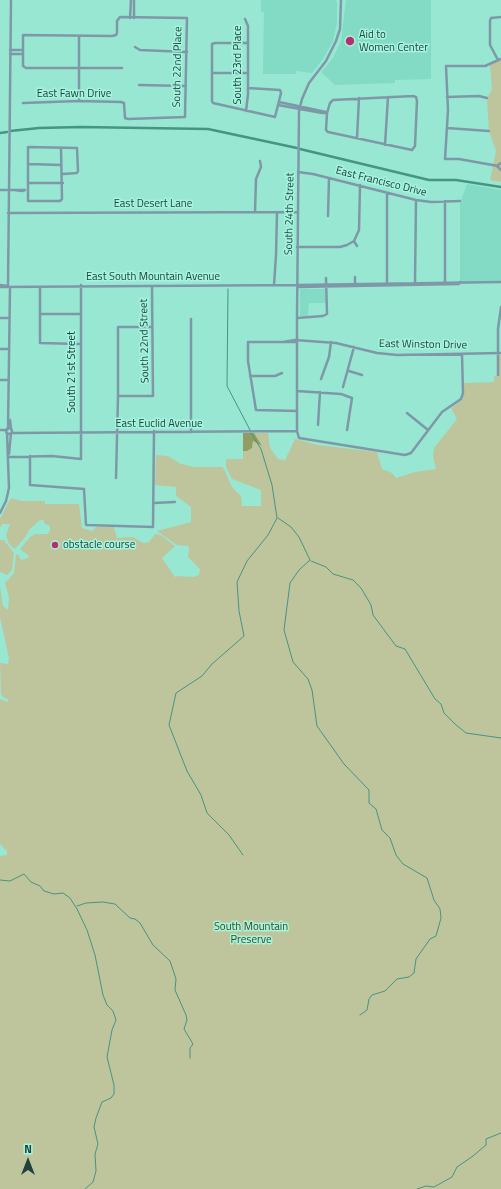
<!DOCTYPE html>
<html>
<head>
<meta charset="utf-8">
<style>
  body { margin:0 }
  #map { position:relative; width:501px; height:1189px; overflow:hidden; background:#98e7d2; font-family:"Titillium Web",sans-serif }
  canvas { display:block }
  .north { position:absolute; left:8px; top:1141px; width:40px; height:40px; -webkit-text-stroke:3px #a5f4df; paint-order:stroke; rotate:0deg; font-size:11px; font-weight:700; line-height:16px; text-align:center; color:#21423a }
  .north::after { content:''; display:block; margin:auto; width:14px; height:18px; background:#21423a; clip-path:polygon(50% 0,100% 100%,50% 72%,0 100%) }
</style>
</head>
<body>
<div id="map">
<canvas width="501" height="1189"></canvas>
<div class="north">N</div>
</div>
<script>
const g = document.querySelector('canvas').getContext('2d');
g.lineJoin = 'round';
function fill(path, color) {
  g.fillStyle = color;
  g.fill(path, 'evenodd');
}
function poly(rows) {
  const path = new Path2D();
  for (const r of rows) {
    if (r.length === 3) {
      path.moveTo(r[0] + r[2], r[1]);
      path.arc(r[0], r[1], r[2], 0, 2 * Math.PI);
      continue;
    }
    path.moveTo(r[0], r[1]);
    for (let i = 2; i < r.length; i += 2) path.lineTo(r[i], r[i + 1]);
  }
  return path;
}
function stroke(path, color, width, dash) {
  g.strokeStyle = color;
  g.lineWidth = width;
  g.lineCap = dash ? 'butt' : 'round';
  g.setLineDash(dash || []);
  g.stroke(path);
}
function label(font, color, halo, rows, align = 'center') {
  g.font = font + ' "Titillium Web",sans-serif';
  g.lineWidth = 3;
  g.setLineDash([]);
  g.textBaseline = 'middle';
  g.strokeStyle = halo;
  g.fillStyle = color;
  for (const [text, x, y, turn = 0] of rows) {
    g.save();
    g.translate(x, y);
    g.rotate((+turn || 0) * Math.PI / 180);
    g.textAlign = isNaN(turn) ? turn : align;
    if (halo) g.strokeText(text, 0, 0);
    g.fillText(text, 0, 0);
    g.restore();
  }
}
fill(poly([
  [261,0,335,0,337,2,337,23,333,41,323,59,312,73,296,71,296,74,263,74,264,12,261,12],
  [346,0,431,0,431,79,395,80,395,83,335,85,321,72,333,58,341,41],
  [467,184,501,190,501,282,460,282,460,203],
  [300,289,325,289,326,303,309,303,308,316,300,316]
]), '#83dbc5');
fill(poly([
  [501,59,501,182,490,180,496,151,489,131,487,98,492,90,490,65],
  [499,355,501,355,501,1189,0,1189,0,856,7,855,7,851,0,844,0,699,8,702,8,699,3,697,1,694,0,663,8,664,9,658,0,617,0,586,3,606,8,610,9,598,5,583,14,573,16,555,18,554,21,560,28,558,29,556,20,549,30,537,35,534,48,534,50,530,50,526,45,524,43,520,40,520,29,530,26,536,15,549,9,544,6,535,10,524,3,524,0,527,0,519,9,501,12,498,21,501,45,501,45,504,79,504,82,528,92,531,97,527,114,527,117,538,133,537,143,543,149,542,155,534,161,535,175,546,162,558,175,577,177,576,193,577,199,575,200,569,188,557,189,549,188,546,177,545,157,531,191,522,191,507,176,496,176,487,155,485,156,455,168,456,179,463,193,467,223,467,232,487,241,496,242,506,261,506,261,490,232,479,226,467,226,459,243,459,243,451,247,451,252,448,253,441,261,446,254,433,268,433,270,448,278,459,285,460,295,439,318,445,377,452,382,469,392,473,396,478,415,472,436,469,433,457,434,448,457,419,451,408,463,399,464,383,494,382,494,376,499,376],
  [0,540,4,540,14,553,12,570,7,575,0,572]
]), '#bec59d');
fill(poly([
  [243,433,254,433,262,446,253,441,252,448,247,451,243,451]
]), '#949d61');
stroke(poly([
  [228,289,227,386,250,430],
  [278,518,291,527,299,537,310,560,299,570,290,583,284,630,293,662,308,679,312,690,317,726,344,764,369,790,369,803,376,809,382,830,390,838,396,855,403,864,427,878,434,900,440,909,441,918,436,936,430,939,416,959,414,973,409,977,397,979,385,991,372,995,369,999,367,1010,360,1015],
  [311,561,326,567,333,574,353,580,361,588,371,605,373,615,396,646,405,649,435,699,441,704,444,713,455,724,466,733,501,738],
  [243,855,229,835,207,813,201,795,187,771,169,725,176,693,202,676,212,664,244,636,239,611,237,582,247,561,268,535,277,518,272,485,261,449,251,433],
  [0,880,10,881,24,874,31,882,40,886,44,891,54,894,63,893,70,898,77,909,87,930,95,955,103,995,107,1005,113,1011,116,1020,112,1030,107,1057,114,1085,114,1094,111,1098,102,1102,96,1118,94,1127,98,1144,95,1154,96,1171,93,1182,85,1189],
  [77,906,86,903,103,902,115,904,130,918,135,919,140,923,153,945,170,961,176,979,175,990,186,1015,187,1020,184,1029,193,1044,190,1048,190,1058],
  [417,1189,426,1186,434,1187,452,1177,457,1167,473,1156,486,1145,486,1139,501,1133]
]), '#469482', 1);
stroke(poly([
  [10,131,39,128,81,127,208,129,297,148],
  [0,133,7,132],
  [300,149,429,180,456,180,501,187]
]), '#469482', 2.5);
stroke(poly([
  [134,0,134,18],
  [341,0,340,29,336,41,326,61,309,83,302,99,299,111,297,318,297,431,299,438,405,455,411,453,442,412,461,399,463,393,462,354],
  [130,18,131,0],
  [245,19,248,26,248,94,246,111],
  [248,43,215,43,212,44,212,101,213,103,275,117,281,93,280,90,248,88],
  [135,47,140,50,187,52],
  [10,50,23,50],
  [10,54,23,54],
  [498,60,490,45,490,21,491,18,501,17],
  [212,73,248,73],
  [139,85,186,86],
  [413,96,416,97,417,101,415,146,412,150,328,132,326,130,327,113,330,103,333,100,413,96],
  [447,97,479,96,487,98],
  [79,101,79,36],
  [279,102,326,112],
  [23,103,79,101,121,102,124,103,125,118,128,119,185,117,187,18,120,17,117,21,117,33,116,35,112,36,23,35,23,66,26,68,122,68],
  [278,105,322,113,327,113],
  [447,128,489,131],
  [357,138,359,98],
  [385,145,388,97],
  [61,148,62,199,60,201,28,201,28,147,77,148,78,171,77,173,63,174],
  [501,163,497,166,501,170],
  [28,164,61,165],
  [498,166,459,159,445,159,448,110,446,66,485,66,501,59],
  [298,172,313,174,416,200,431,202,460,201],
  [28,183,63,183],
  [0,190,25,190,22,191,14,190],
  [255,212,256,179,261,167,260,161],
  [8,213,298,212],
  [328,216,329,178],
  [354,241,357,246],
  [297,247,340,247,347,245,354,241,359,230,360,185],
  [415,282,416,200],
  [387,283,387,193],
  [445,283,445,201],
  [355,284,355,277],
  [0,285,8,286],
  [274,285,276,255,277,212],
  [8,286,11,0],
  [297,286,299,287,459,284,460,282],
  [0,287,297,285,501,282],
  [40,287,40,343,80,344],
  [40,314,80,314],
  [0,318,9,318],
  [297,318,323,316,327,314,326,278],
  [283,342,295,340,336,343,377,353,397,355,501,353],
  [296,342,248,342,248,361,256,410,297,411],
  [0,349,9,349],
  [349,371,362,375],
  [498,375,498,329,501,307],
  [250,376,275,376,282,373],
  [321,379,329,357,331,342],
  [0,380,8,380],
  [343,387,354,347],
  [297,391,341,394,352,398,347,430],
  [118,396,153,396,152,286],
  [407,413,428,430],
  [10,420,11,429],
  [318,425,320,392],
  [9,431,3],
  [8,429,10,287],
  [0,430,7,430],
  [191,432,191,319],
  [12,433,297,431],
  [9,454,11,433],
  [30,456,30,485,84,489,86,525,153,527,154,431],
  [9,457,52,456,81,459,81,285],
  [9,457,30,457],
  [116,478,118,396,118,327,152,327],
  [153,503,175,502],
  [0,513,6,501,9,488,7,433]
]), '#7f98a8', 2.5);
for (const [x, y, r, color] of [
  [350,41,5,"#b62f70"],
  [55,545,4,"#b62f70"]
]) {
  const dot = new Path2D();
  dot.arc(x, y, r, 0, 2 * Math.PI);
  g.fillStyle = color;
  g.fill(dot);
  stroke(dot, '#a5f4df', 1.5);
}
label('11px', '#21423a', '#a5f4df', [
  ["Aid to",359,35],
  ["Women Center",359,48],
  ["obstacle course",63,545]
], 'left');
label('11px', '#21423a', '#a5f4df', [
  ["South 23rd Place",238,65,-90],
  ["South 22nd Place",178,67,-89],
  ["East Fawn Drive",74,94],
  ["East Francisco Drive",381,182,14],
  ["East Desert Lane",153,204],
  ["South 24th Street",290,214,-89],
  ["East South Mountain Avenue",153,277],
  ["South 22nd Street",145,341,-91],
  ["East Winston Drive",423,345,1],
  ["South 21st Street",72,372,-90],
  ["East Euclid Avenue",159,424]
]);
label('11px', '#3f4517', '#a5f4df', [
  ["South Mountain",251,927],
  ["Preserve",251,940]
]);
</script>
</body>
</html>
